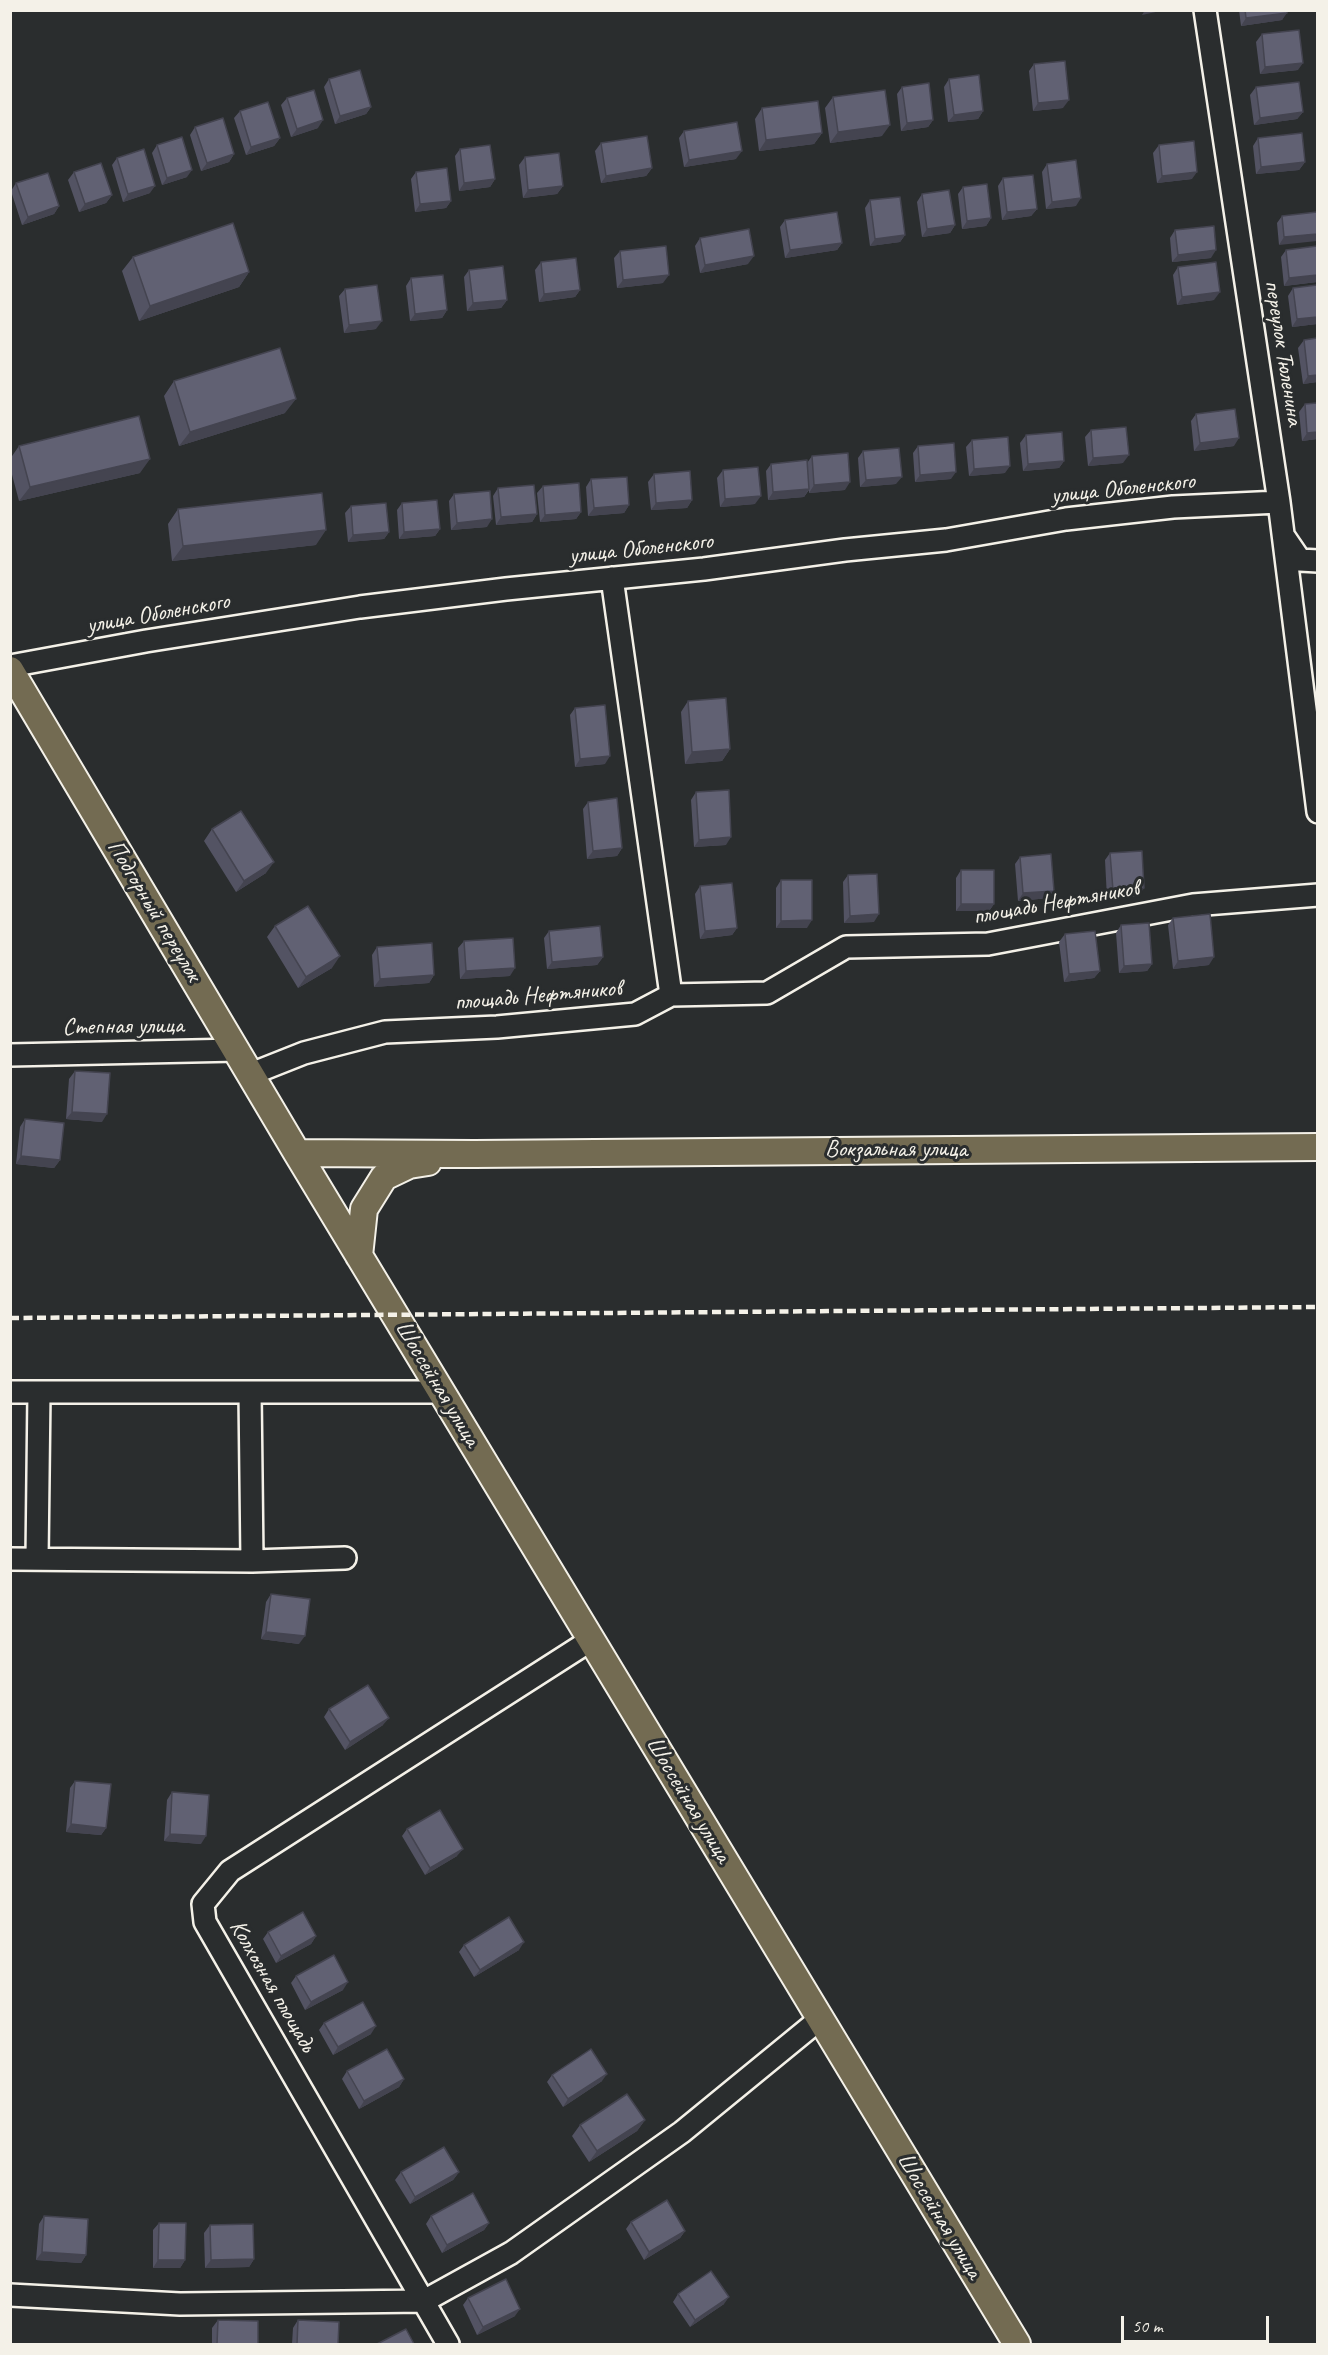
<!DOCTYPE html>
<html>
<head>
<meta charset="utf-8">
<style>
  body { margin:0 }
  #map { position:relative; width:1328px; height:2355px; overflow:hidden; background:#2a2d2e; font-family:Caveat,sans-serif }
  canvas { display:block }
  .frame { position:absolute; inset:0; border:12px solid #f4f1e8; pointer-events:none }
  .scale { position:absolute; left:1121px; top:2316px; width:148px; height:27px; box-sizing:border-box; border:3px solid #f4f1e8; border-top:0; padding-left:8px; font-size:18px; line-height:21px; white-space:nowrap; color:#f4f1e8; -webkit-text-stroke:4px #2a2d2e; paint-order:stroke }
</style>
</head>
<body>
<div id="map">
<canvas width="1328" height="2355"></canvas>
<div class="frame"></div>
<div class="scale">50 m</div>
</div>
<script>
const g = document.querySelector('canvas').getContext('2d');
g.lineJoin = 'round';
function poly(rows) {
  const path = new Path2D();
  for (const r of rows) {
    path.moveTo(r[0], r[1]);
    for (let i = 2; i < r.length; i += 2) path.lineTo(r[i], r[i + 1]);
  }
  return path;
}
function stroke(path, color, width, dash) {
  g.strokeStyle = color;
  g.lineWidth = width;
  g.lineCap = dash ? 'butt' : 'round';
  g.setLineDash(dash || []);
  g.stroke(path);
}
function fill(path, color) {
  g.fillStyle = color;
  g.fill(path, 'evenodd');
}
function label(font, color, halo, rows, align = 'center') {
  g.font = font + ' Caveat,sans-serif';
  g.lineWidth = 6;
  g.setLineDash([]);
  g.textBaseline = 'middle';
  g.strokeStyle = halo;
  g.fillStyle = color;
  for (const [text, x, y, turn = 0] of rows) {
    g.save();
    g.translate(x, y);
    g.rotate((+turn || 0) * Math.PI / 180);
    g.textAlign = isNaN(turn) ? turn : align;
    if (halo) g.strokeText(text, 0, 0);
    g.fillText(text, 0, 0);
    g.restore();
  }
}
const minor = poly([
  [1205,10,1279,502,1318,812],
  [1285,538,1300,560,1318,561],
  [612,578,671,995],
  [10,666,146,641,360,607,506,589,704,569,845,550,946,540,1066,519,1173,507,1279,502],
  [10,1055,237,1050],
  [251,1074,304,1053,385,1032,497,1027,635,1014,671,995,767,993,846,947,988,944,1193,905,1318,895],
  [10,1392,441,1392],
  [250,1392,252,1561],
  [10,1559,252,1561,345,1558],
  [37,1559,39,1392],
  [10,2295,180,2304,424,2301,511,2253,682,2132,820,2019],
  [448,2344,205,1922,203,1904,230,1871,591,1640]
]);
const major = poly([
  [10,670,297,1153,1017,2344],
  [297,1153,475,1154,1318,1147],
  [359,1256,364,1209,384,1177,409,1165,428,1162]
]);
stroke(minor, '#f4f1e8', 26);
stroke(major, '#f4f1e8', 30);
stroke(minor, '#2a2d2e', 21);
stroke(major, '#736b52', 26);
stroke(poly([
  [10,1318,1318,1307]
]), '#f4f1e8', 4.5, [9, 4.5]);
fill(poly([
  [1239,10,1287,10,1282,20,1241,26],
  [1262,34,1298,70,1260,74,1256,42],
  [1034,64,1063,108,1033,111,1029,71],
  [329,79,371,107,366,114,335,124,324,87],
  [949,79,983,111,978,119,948,122,944,87],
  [902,87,933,120,928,127,901,131,897,94],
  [1256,87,1303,112,1297,119,1254,125,1250,95],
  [833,97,882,136,830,143,825,108],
  [287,98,318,128,291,137,281,105],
  [762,108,822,133,814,144,759,151,755,119],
  [240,111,280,138,274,146,246,155,234,118],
  [195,127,234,154,229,162,201,171,190,135],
  [684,131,736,159,684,167,679,138],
  [1258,138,1305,162,1299,170,1256,174,1253,146],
  [601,143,652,168,646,176,601,183,595,151],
  [157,145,187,177,162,185,152,153],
  [1159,145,1192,179,1157,183,1153,153],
  [460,149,495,179,490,187,459,191,455,156],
  [525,157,563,186,557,194,523,198,519,165],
  [117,158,150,193,123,202,112,165],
  [1047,164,1076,206,1046,209,1042,172],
  [74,172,112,195,106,203,79,212,68,180],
  [416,172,451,201,446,208,415,212,411,179],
  [1003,178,1037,209,1031,216,1002,220,998,186],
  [16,183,59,206,54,214,22,225,11,191],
  [963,187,991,218,986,226,962,229,958,194],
  [922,194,955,225,950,233,922,237,917,202],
  [870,200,905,235,900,242,870,246,865,208],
  [1317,212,1279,245,1277,223,1282,216],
  [785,220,842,243,837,250,785,258,780,227],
  [1175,230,1211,258,1172,262,1170,238],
  [700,238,748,264,700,273,695,246],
  [1286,250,1317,282,1284,286,1281,257],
  [620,251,663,283,617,288,614,258],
  [133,257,249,272,239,287,139,321,122,271],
  [541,262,580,290,575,297,539,302,535,270],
  [1178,267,1214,300,1177,305,1173,275],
  [469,270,507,300,501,308,467,311,464,277],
  [411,278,447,310,442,318,410,321,406,286],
  [1317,285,1317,324,1292,327,1288,296,1293,288],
  [345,289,376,329,344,333,339,296],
  [1304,340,1317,382,1303,384,1298,348],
  [174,381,285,413,179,446,164,396],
  [1305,404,1317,439,1302,441,1299,412],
  [1196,414,1234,446,1194,451,1191,421],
  [1091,430,1123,463,1088,466,1085,437],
  [1026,435,1064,461,1059,468,1023,471,1020,443],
  [972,440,1005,473,969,476,966,447],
  [19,446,140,473,19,501,10,467,10,459],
  [918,446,951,479,915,482,913,453],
  [863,451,896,484,860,487,858,458],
  [812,456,845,490,809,493,809,490,804,497,768,500,766,471,771,464,807,463],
  [723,470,755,504,720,507,717,478],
  [654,474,692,500,687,508,651,510,648,482],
  [591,479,629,505,624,513,588,516,586,487],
  [543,486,581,512,576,519,540,522,537,493],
  [498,488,537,514,532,522,496,525,493,496],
  [454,494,487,527,451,530,449,501],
  [402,503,440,529,435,536,399,539,397,510],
  [351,506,389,532,384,539,348,542,345,513],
  [178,509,316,545,172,561,168,524],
  [688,701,730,749,722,761,685,764,681,712],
  [575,708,605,764,575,767,570,715],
  [696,792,726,845,694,847,691,800],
  [588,802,622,848,617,856,587,859,583,809],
  [212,829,266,873,236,892,204,841],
  [1110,853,1139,896,1107,898,1105,860],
  [1020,857,1049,898,1018,901,1015,864],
  [961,870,994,904,989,911,956,911,956,878],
  [848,875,874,922,844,923,843,882],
  [781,880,807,928,776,928,776,888],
  [700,886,737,928,732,935,700,939,695,894],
  [1173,918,1209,965,1173,969,1168,925],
  [1121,925,1152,964,1147,971,1119,973,1116,933],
  [275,926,332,968,298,988,267,937],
  [549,931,603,957,597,965,547,969,544,938],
  [1065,934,1100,971,1094,978,1064,982,1059,942],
  [464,941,510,976,460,979,458,948],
  [377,947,434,975,429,983,374,987,372,955],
  [75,1071,102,1122,66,1119,69,1079],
  [25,1119,60,1160,54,1168,16,1164,20,1127],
  [271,1594,299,1644,261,1639,266,1602],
  [329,1709,383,1725,345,1750,324,1717],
  [75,1781,106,1828,101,1835,66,1832,70,1788],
  [172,1792,201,1844,164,1841,167,1800],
  [407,1829,457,1856,425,1875,402,1836],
  [268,1932,316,1936,311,1944,276,1963,263,1939],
  [464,1945,519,1950,474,1977,459,1952],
  [296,1976,343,1990,305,2010,291,1983],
  [324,2023,371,2034,333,2055,319,2030],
  [347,2071,404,2079,399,2087,359,2109,342,2079],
  [552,2075,602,2081,563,2107,547,2082],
  [645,2120,637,2131,589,2162,572,2136,580,2125],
  [401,2172,459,2172,453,2180,410,2204,395,2180],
  [44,2216,86,2255,81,2263,36,2260,39,2224],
  [431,2216,489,2223,484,2230,442,2253,426,2224],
  [631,2222,685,2231,680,2238,644,2260,626,2229],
  [159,2223,185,2260,180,2268,153,2268,153,2230],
  [210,2225,254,2259,249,2267,205,2268,204,2233],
  [678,2294,724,2304,690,2327,673,2302],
  [468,2298,515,2316,477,2335,463,2305],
  [218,2320,258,2344,212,2344,212,2328],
  [298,2320,338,2344,292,2344,293,2328]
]), '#535363');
fill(poly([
  [1145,10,1165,10,1142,15],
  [1287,13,1282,20,1241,26,1246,18],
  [1303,63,1298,70,1260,74,1265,67],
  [1069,100,1063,108,1033,111,1038,103],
  [371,107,366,114,335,124,340,116],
  [983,111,978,119,948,122,954,115],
  [1303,112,1297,119,1254,125,1260,118],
  [323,120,318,128,291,137,297,129],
  [933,120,928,127,901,131,907,123],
  [890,125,882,136,830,143,838,132],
  [822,133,814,144,759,151,766,140],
  [280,138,274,146,246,155,251,147],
  [742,151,736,159,684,167,689,160],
  [234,154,229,162,201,171,207,163],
  [1305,162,1299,170,1256,174,1261,167],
  [652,168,646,176,601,183,606,176],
  [192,170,187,177,162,185,167,178],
  [1197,172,1192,179,1157,183,1162,176],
  [495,179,490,187,459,191,464,183],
  [155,186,150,193,123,202,128,194],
  [563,186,557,194,523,198,528,190],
  [112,195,106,203,79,212,85,204],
  [1081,198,1076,206,1046,209,1052,202],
  [451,201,446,208,415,212,420,204],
  [59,206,54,214,22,225,28,217],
  [1037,209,1031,216,1002,220,1007,212],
  [991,218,986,226,962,229,967,221],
  [955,225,950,233,922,237,927,229],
  [1317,234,1317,241,1279,245,1284,237],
  [905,235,900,242,870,246,875,239],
  [842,243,837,250,785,258,790,250],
  [1216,250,1211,258,1172,262,1178,255],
  [754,256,748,264,700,273,705,265],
  [249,272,239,287,139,321,150,306],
  [669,275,663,283,617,288,623,280],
  [1317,275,1317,282,1284,286,1289,278],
  [580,290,575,297,539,302,544,294],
  [1220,292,1214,300,1177,305,1182,297],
  [507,300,501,308,467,311,473,303],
  [447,310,442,318,410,321,415,314],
  [1317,317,1317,324,1292,327,1297,319],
  [382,321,376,329,344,333,349,325],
  [1317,375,1317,382,1303,384,1308,376],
  [296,399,285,413,179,446,190,432],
  [1317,432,1317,439,1302,441,1307,433],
  [1239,438,1234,446,1194,451,1200,443],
  [1129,455,1123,463,1088,466,1093,458],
  [150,459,140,473,19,501,30,487],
  [1064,461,1059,468,1023,471,1028,464],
  [1010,466,1005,473,969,476,974,469],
  [956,472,951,479,915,482,920,475],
  [902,477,896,484,860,487,866,480],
  [850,482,845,490,809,493,814,485],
  [809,489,804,497,768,500,773,492],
  [761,496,755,504,720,507,725,499],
  [692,500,687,508,651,510,656,503],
  [629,505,624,513,588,516,594,508],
  [581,512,576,519,540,522,545,515],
  [537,514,532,522,496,525,501,517],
  [492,519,487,527,451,530,457,523],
  [440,529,435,536,399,539,404,532],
  [326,530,316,545,172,561,183,546],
  [389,532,384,539,348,542,353,535],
  [730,749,722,761,685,764,692,752],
  [610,756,605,764,575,767,580,759],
  [731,837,726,845,694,847,699,840],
  [622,848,617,856,587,859,593,851],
  [274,862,266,873,236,892,244,881],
  [1144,888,1139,896,1107,898,1113,890],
  [1054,891,1049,898,1018,901,1023,893],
  [961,904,994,904,989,911,956,911],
  [879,914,874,922,844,923,850,916],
  [812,920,807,928,776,928,781,921],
  [737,928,732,935,700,939,705,931],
  [340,956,332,968,298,988,306,977],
  [603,957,597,965,547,969,552,962],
  [1214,957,1209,965,1173,969,1178,961],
  [1152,964,1147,971,1119,973,1124,966],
  [515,968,510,976,460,979,466,971],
  [1100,971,1094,978,1064,982,1069,974],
  [434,975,429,983,374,987,380,979],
  [72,1112,107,1114,102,1122,66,1119],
  [21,1156,60,1160,54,1168,16,1164],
  [266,1632,305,1636,299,1644,261,1639],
  [389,1718,383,1725,345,1750,350,1742],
  [71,1824,106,1828,101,1835,66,1832],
  [170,1834,206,1836,201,1844,164,1841],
  [463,1849,457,1856,425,1875,430,1868],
  [316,1936,311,1944,276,1963,281,1956],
  [524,1942,519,1950,474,1977,480,1970],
  [348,1982,343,1990,305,2010,311,2002],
  [376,2026,371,2034,333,2055,338,2047],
  [607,2074,602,2081,563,2107,568,2099],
  [404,2079,399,2087,359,2109,364,2101],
  [645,2120,637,2131,589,2162,597,2151],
  [459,2172,453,2180,410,2204,415,2197],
  [489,2223,484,2230,442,2253,447,2245],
  [685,2231,680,2238,644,2260,649,2252],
  [42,2252,86,2255,81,2263,36,2260],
  [254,2259,249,2267,205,2268,211,2260],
  [158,2260,185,2260,180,2268,153,2268],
  [729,2297,724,2304,690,2327,695,2320],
  [520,2309,515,2316,477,2335,483,2327]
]), '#444450');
const building = poly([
  [1245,10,1287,10,1287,13,1246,18,1245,10],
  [1299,30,1303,63,1265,67,1262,34,1299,30],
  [1065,61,1069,100,1038,103,1034,64,1065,61],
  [360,70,371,107,340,116,329,79,360,70],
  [979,75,983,111,954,115,949,79,979,75],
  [1299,82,1303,112,1260,118,1256,87,1299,82],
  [929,83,933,120,907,123,902,87,929,83],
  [314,90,323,120,297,129,287,98,314,90],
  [885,90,890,125,838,132,833,97,885,90],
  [818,101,822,133,766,140,762,108,818,101],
  [268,102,280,138,251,147,240,111,268,102],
  [223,118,234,154,207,163,195,127,223,118],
  [737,122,742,151,689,160,684,131,737,122],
  [1302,133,1305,162,1261,167,1258,138,1302,133],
  [647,136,652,168,606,176,601,143,647,136],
  [182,137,192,170,167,178,157,145,182,137],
  [1194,141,1197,172,1162,176,1159,145,1194,141],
  [490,145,495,179,464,183,460,149,490,145],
  [144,149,155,186,128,194,117,158,144,149],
  [559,153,563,186,528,190,525,157,559,153],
  [1076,160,1081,198,1052,202,1047,164,1076,160],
  [101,163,112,195,85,204,74,172,101,163],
  [447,168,451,201,420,204,416,172,447,168],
  [48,173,59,206,28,217,16,183,48,173],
  [1033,175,1037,209,1007,212,1003,178,1033,175],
  [987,184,991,218,967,221,963,187,987,184],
  [949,190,955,225,927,229,922,194,949,190],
  [900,197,905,235,875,239,870,200,900,197],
  [837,212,842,243,790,250,785,220,837,212],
  [1317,212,1317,234,1284,237,1282,216,1317,212],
  [233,223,249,272,150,306,133,257,233,223],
  [1214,226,1216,250,1178,255,1175,230,1214,226],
  [749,229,754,256,705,265,700,238,749,229],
  [666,246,669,275,623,280,620,251,666,246],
  [1317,246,1317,275,1289,278,1286,250,1317,246],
  [576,258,580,290,544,294,541,262,576,258],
  [1216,262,1220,292,1182,297,1178,267,1216,262],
  [503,266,507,300,473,303,469,270,503,266],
  [443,275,447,310,415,314,411,278,443,275],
  [377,285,382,321,349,325,345,289,377,285],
  [1317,285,1317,317,1297,319,1293,288,1317,285],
  [1317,338,1317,375,1308,376,1304,340,1317,338],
  [280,348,296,399,190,432,174,381,280,348],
  [1317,403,1317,432,1307,433,1305,404,1317,403],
  [1235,409,1239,438,1200,443,1196,414,1235,409],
  [139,416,150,459,30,487,19,446,139,416],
  [1126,427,1129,455,1093,458,1091,430,1126,427],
  [1062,432,1064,461,1028,464,1026,435,1062,432],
  [1008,437,1010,466,974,469,972,440,1008,437],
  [954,443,956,472,920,475,918,446,954,443],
  [899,448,902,477,866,480,863,451,899,448],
  [848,453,850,482,814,485,812,456,848,453],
  [807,460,809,489,773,492,771,464,807,460],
  [758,467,761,496,725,499,723,470,758,467],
  [690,471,692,500,656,503,654,474,690,471],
  [627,477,629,505,594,508,591,479,627,477],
  [579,483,581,512,545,515,543,486,579,483],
  [534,485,537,514,501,517,498,488,534,485],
  [490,491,492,519,457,523,454,494,490,491],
  [322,493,326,530,183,546,178,509,322,493],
  [437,500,440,529,404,532,402,503,437,500],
  [386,503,389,532,353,535,351,506,386,503],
  [726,698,730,749,692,752,688,701,726,698],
  [605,705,610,756,580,759,575,708,605,705],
  [729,790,731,837,699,840,696,792,729,790],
  [617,798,622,848,593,851,588,802,617,798],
  [241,811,274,862,244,881,212,829,241,811],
  [1142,851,1144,888,1113,890,1110,853,1142,851],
  [1051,854,1054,891,1023,893,1020,857,1051,854],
  [961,870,994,870,994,904,961,904,961,870],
  [877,874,879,914,850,916,848,875,877,874],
  [781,880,812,880,812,920,781,921,781,880],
  [732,883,737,928,705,931,700,886,732,883],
  [308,906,340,956,306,977,275,926,308,906],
  [1210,914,1214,957,1178,961,1173,918,1210,914],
  [1149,923,1152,964,1124,966,1121,925,1149,923],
  [600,926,603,957,552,962,549,931,600,926],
  [1095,931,1100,971,1069,974,1065,934,1095,931],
  [513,938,515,968,466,971,464,941,513,938],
  [432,943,434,975,380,979,377,947,432,943],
  [75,1071,110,1073,107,1114,72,1112,75,1071],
  [25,1119,64,1123,60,1160,21,1156,25,1119],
  [271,1594,310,1599,305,1636,266,1632,271,1594],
  [368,1685,389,1718,350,1742,329,1709,368,1685],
  [75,1781,111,1784,106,1828,71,1824,75,1781],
  [172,1792,209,1795,206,1836,170,1834,172,1792],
  [440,1810,463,1849,430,1868,407,1829,440,1810],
  [303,1912,316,1936,281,1956,268,1932,303,1912],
  [509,1917,524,1942,480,1970,464,1945,509,1917],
  [334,1955,348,1982,311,2002,296,1976,334,1955],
  [363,2002,376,2026,338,2047,324,2023,363,2002],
  [387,2049,404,2079,364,2101,347,2071,387,2049],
  [591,2049,607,2074,568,2099,552,2075,591,2049],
  [627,2094,645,2120,597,2151,580,2125,627,2094],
  [444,2147,459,2172,415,2197,401,2172,444,2147],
  [473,2193,489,2223,447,2245,431,2216,473,2193],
  [667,2200,685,2231,649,2252,631,2222,667,2200],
  [44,2216,88,2219,86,2255,42,2252,44,2216],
  [159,2223,186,2223,185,2260,158,2260,159,2223],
  [253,2224,254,2259,211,2260,210,2225,253,2224],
  [711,2271,729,2297,695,2320,678,2294,711,2271],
  [506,2279,520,2309,483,2327,468,2298,506,2279],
  [218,2320,258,2321,258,2344,217,2344,218,2320],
  [298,2320,339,2322,338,2344,297,2344,298,2320],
  [406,2329,414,2344,377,2344,406,2329]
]);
fill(building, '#616173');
stroke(building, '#444450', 1.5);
label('24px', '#f4f1e8', '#2a2d2e', [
  ["переулок Тюленина",1283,353,81],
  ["улица Оболенского",1123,489,-6],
  ["улица Оболенского",641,549,-6],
  ["улица Оболенского",158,614,-10],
  ["площадь Нефтяников",1056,903,-10],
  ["Подгорный переулок",154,911,59],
  ["площадь Нефтяников",538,996,-5],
  ["Степная улица",123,1027,-1],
  ["Вокзальная улица",896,1150],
  ["Шоссейная улица",437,1384,59],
  ["Шоссейная улица",688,1800,59],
  ["Колхозная площадь",272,1986,60],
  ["Шоссейная улица",939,2216,59]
]);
</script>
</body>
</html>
